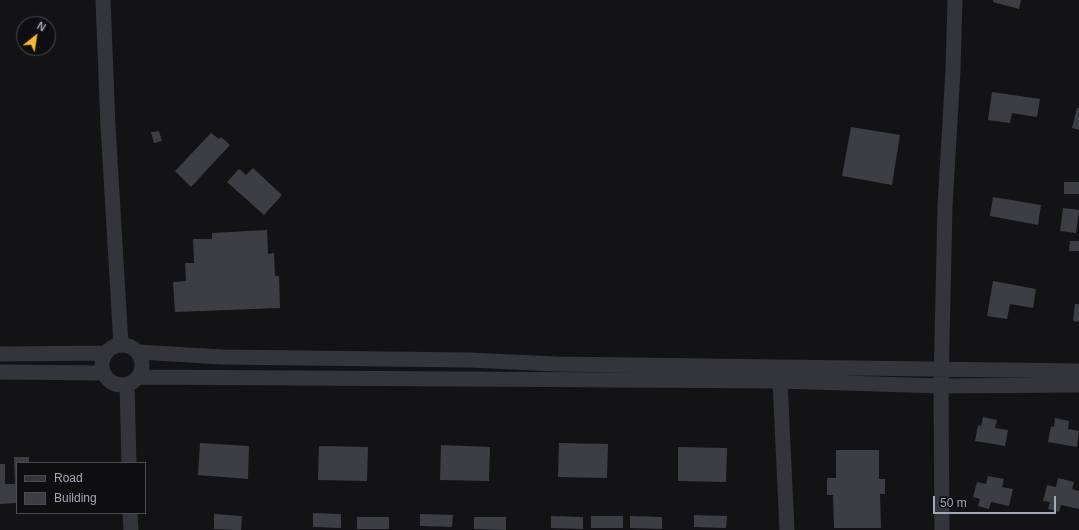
<!DOCTYPE html>
<html>
<head>
<meta charset="utf-8">
<style>
  body { margin:0 }
  #map { position:relative; width:1079px; height:530px; overflow:hidden; background:#131315; font-family:Arial,sans-serif }
  canvas { display:block }
  .legend { position:absolute; left:16px; top:462px; width:130px; height:52px; box-sizing:border-box; background:#0e0e10; border:1px solid #4a4c53; margin:0; padding:5px 7px; list-style:none; font-size:12px; color:#a4a9b7 }
  .legend li { display:flex; align-items:center; gap:8px; height:20px }
  .legend b { width:20px; border:1px solid #4a4c53 }
  .north { position:absolute; left:16px; top:16px; width:40px; height:40px; box-sizing:border-box; background:#0e0e10; border:1px solid #4a4c53; border-radius:50%; rotate:30deg; font-size:11px; font-weight:700; line-height:16px; text-align:center; color:#a4a9b7 }
  .north::after { content:''; display:block; margin:auto; width:14px; height:18px; background:#fb2; clip-path:polygon(50% 0,100% 100%,50% 72%,0 100%) }
  .scale { position:absolute; left:933px; top:496px; width:123px; height:18px; box-sizing:border-box; border:2px solid #a4a9b7; border-top:0; padding-left:5px; font-size:12px; line-height:14px; white-space:nowrap; color:#a4a9b7; -webkit-text-stroke:3px #0e0e10; paint-order:stroke }
</style>
</head>
<body>
<div id="map">
<canvas width="1079" height="530"></canvas>
<ul class="legend">
<li><b style="height:5px;background:#34353b"></b>Road</li>
<li><b style="height:11px;background:#3d3e43"></b>Building</li>
</ul>
<div class="north">N</div>
<div class="scale">50 m</div>
</div>
<script>
const g = document.querySelector('canvas').getContext('2d');
g.lineJoin = 'round';
function fill(path, color) {
  g.fillStyle = color;
  g.fill(path, 'evenodd');
}
function poly(rows) {
  const path = new Path2D();
  for (const r of rows) {
    if (r.length === 3) {
      path.moveTo(r[0] + r[2], r[1]);
      path.arc(r[0], r[1], r[2], 0, 2 * Math.PI);
      continue;
    }
    path.moveTo(r[0], r[1]);
    for (let i = 2; i < r.length; i += 2) path.lineTo(r[i], r[i + 1]);
  }
  return path;
}
function stroke(path, color, width, dash) {
  g.strokeStyle = color;
  g.lineWidth = width;
  g.lineCap = dash ? 'butt' : 'round';
  g.setLineDash(dash || []);
  g.stroke(path);
}
fill(poly([
  [993,0,1021,0,1019,9,993,2],
  [992,92,1040,99,1037,117,1012,113,1010,123,988,120],
  [1077,108,1079,108,1079,130,1072,128],
  [851,127,900,135,892,185,842,176],
  [159,131,162,141,154,143,151,132],
  [211,133,219,139,221,137,230,145,191,187,175,171],
  [253,168,282,195,264,215,227,182,239,169,246,175],
  [1064,182,1079,182,1079,194,1064,194],
  [993,197,1041,205,1038,225,990,216],
  [1063,208,1079,210,1076,233,1060,231],
  [267,230,268,254,274,253,275,276,279,276,280,308,175,312,173,282,186,281,185,263,194,263,193,239,212,239,212,233],
  [1070,241,1079,241,1079,251,1069,251],
  [993,281,1036,289,1033,308,1010,304,1007,319,987,316],
  [1075,304,1079,304,1079,322,1073,321],
  [983,417,997,420,995,428,1008,430,1005,446,975,441,978,425,981,426],
  [1055,418,1069,421,1068,429,1079,431,1077,447,1048,442,1051,426,1054,427],
  [200,443,249,446,248,479,198,475],
  [559,443,608,444,607,478,558,477],
  [441,445,490,447,489,481,440,480],
  [319,446,368,447,367,481,318,480],
  [678,447,727,448,726,482,678,481],
  [836,450,879,450,879,479,885,479,885,494,880,494,881,528,834,528,833,495,827,495,827,478,836,478],
  [14,457,29,457,29,463,17,463,17,503,0,504,0,464,5,464,5,484,15,484],
  [988,476,1004,479,1002,487,1013,489,1009,506,991,502,989,509,978,506,980,499,973,497,977,482,986,484],
  [1058,478,1074,482,1072,489,1079,491,1079,509,1061,505,1059,512,1048,509,1050,502,1043,501,1047,485,1056,487],
  [313,513,341,514,341,528,313,527],
  [214,514,242,516,241,530,214,529],
  [420,514,453,515,452,527,420,526],
  [694,515,727,516,726,528,694,527],
  [551,516,583,517,583,529,551,528],
  [591,516,623,516,623,528,591,528],
  [630,516,662,517,662,529,630,528],
  [357,517,389,517,389,529,357,529],
  [474,517,506,517,506,530,474,529]
]), '#3d3e43');
stroke(poly([
  [103,0,108,126,121,345],
  [122,365,20],
  [138,352,222,357,469,360,556,364,1079,371],
  [0,354,106,353],
  [0,372,103,373],
  [139,377,780,381,941,386,1079,385],
  [780,381,787,530],
  [127,384,129,463],
  [130,513,131,530],
  [942,530,941,386,945,206,953,70,955,0]
]), '#34353b', 15);
</script>
</body>
</html>
